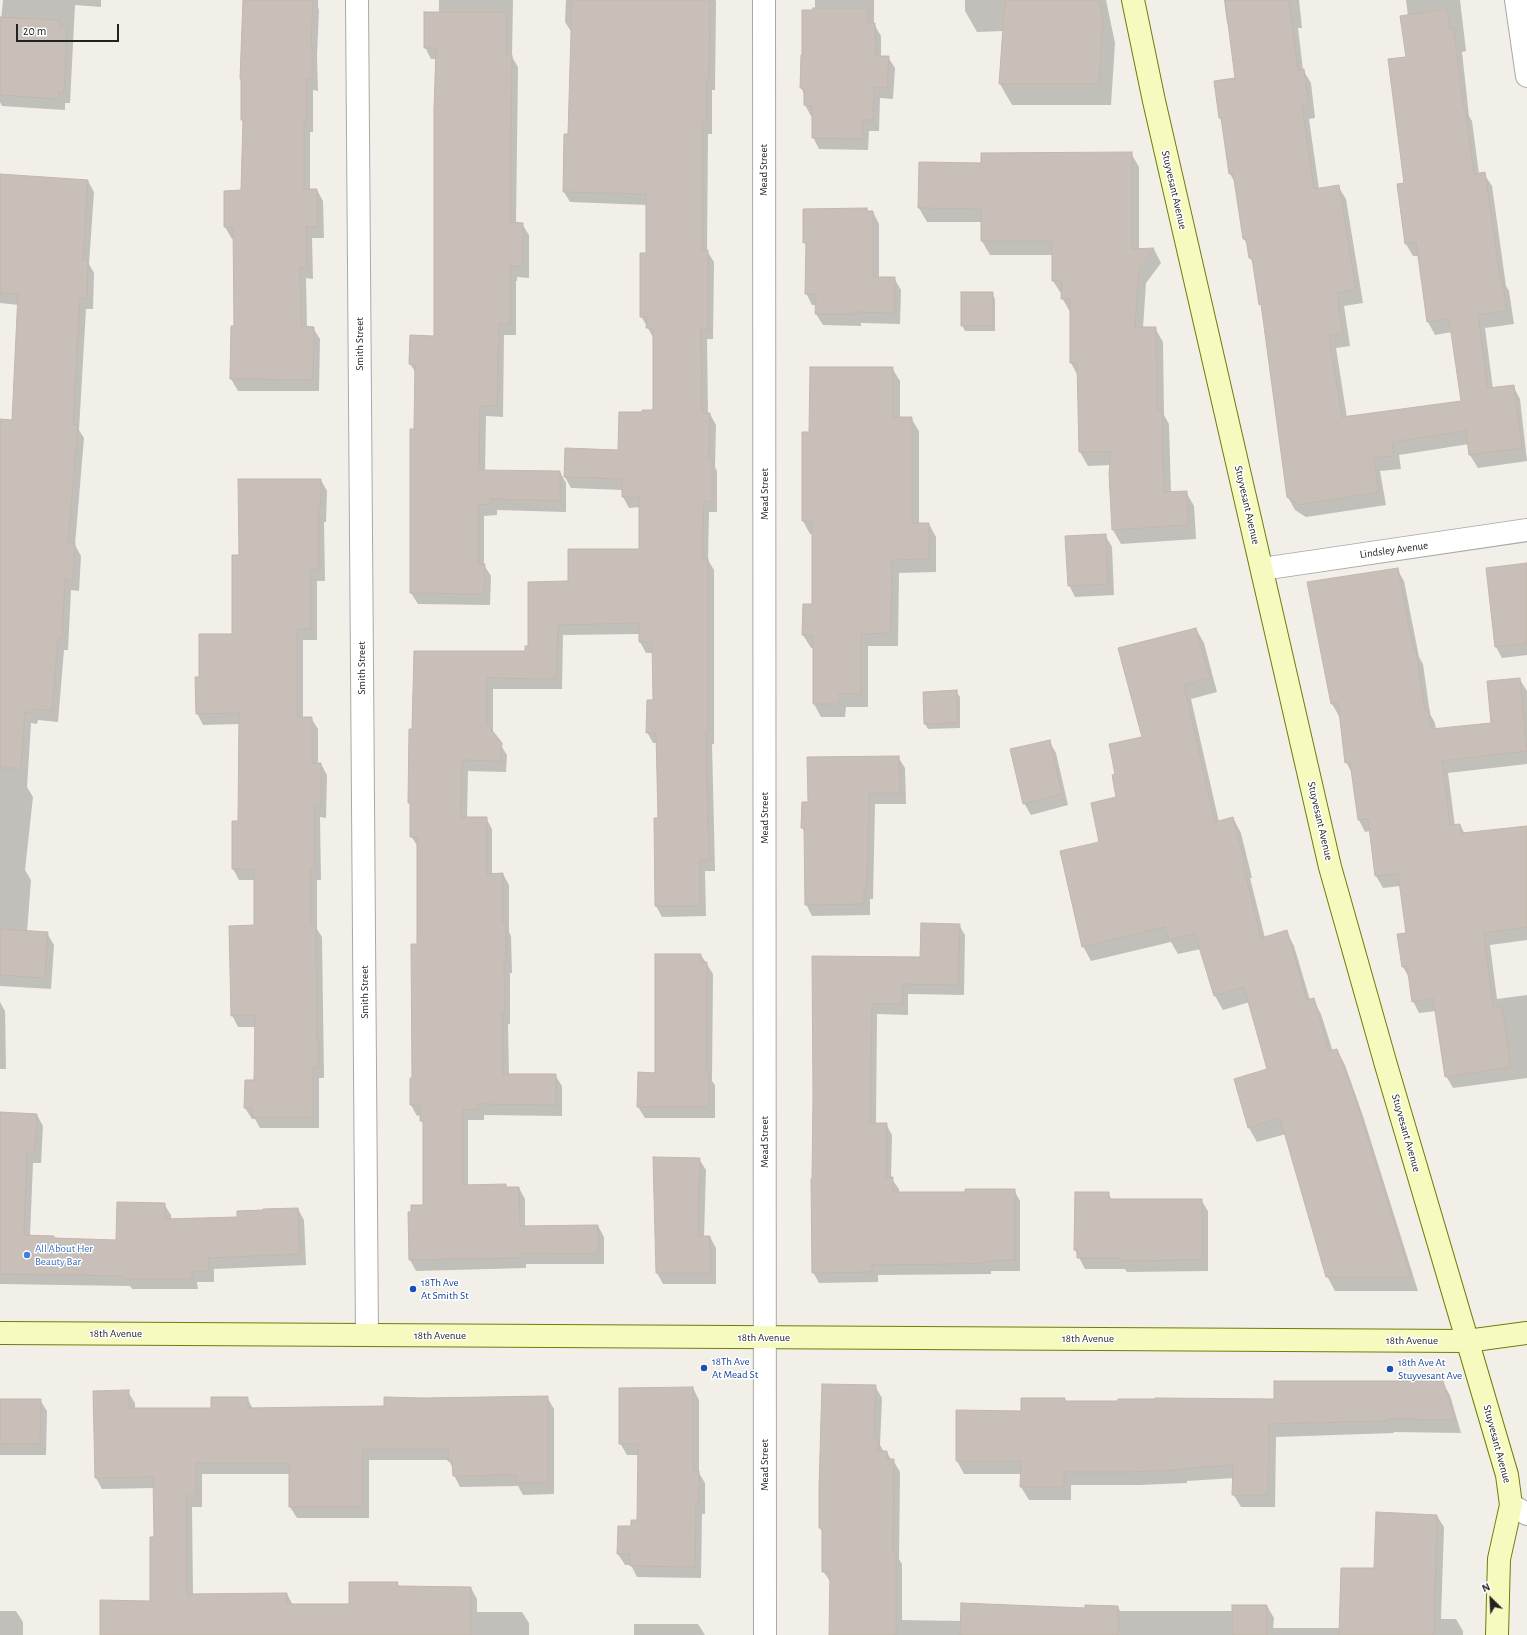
<!DOCTYPE html>
<html>
<head>
<meta charset="utf-8">
<style>
  body { margin:0 }
  #map { position:relative; width:1527px; height:1635px; overflow:hidden; background:#f2efe9; font-family:"Alegreya Sans",sans-serif }
  canvas { display:block }
  .north { position:absolute; left:1471px; top:1579px; width:40px; height:40px; -webkit-text-stroke:3px #fff; paint-order:stroke; rotate:336deg; font-size:11px; font-weight:700; line-height:16px; text-align:center; color:#222 }
  .north::after { content:''; display:block; margin:auto; width:14px; height:18px; background:#222; clip-path:polygon(50% 0,100% 100%,50% 72%,0 100%) }
  .scale { position:absolute; left:16px; top:24px; width:103px; height:18px; box-sizing:border-box; border:2px solid #222; border-top:0; padding-left:5px; font-size:12px; line-height:14px; white-space:nowrap; color:#222; -webkit-text-stroke:3px #fff; paint-order:stroke }
</style>
</head>
<body>
<div id="map">
<canvas width="1527" height="1635"></canvas>
<div class="north">N</div>
<div class="scale">20 m</div>
</div>
<script>
const g = document.querySelector('canvas').getContext('2d');
g.lineJoin = 'round';
function fill(path, color) {
  g.fillStyle = color;
  g.fill(path, 'evenodd');
}
function poly(rows) {
  const path = new Path2D();
  for (const r of rows) {
    path.moveTo(r[0], r[1]);
    for (let i = 2; i < r.length; i += 2) path.lineTo(r[i], r[i + 1]);
  }
  return path;
}
function stroke(path, color, width, dash) {
  g.strokeStyle = color;
  g.lineWidth = width;
  g.lineCap = dash ? 'butt' : 'round';
  g.setLineDash(dash || []);
  g.stroke(path);
}
function label(font, color, halo, rows, align = 'center') {
  g.font = font + ' "Alegreya Sans",sans-serif';
  g.lineWidth = 3;
  g.setLineDash([]);
  g.textBaseline = 'middle';
  g.strokeStyle = halo;
  g.fillStyle = color;
  for (const [text, x, y, turn = 0] of rows) {
    g.save();
    g.translate(x, y);
    g.rotate((+turn || 0) * Math.PI / 180);
    g.textAlign = isNaN(turn) ? turn : align;
    if (halo) g.strokeText(text, 0, 0);
    g.fillText(text, 0, 0);
    g.restore();
  }
}
fill(poly([
  [3,0,101,0,101,7,75,5,70,103,65,103,65,110,2,106,0,102,0,30],
  [244,0,318,0,318,7,319,10,317,56,318,91,313,90,313,132,310,132,310,190,317,190,323,201,324,238,312,238,313,279,306,278,307,328,313,328,320,339,319,391,238,391,231,379,232,327,235,327,234,238,232,239,225,227,225,192,242,191,244,124,242,120],
  [439,0,513,0,512,57,518,67,516,223,522,224,529,235,529,278,517,277,517,281,516,281,516,335,504,335,503,417,486,416,485,471,560,472,566,483,566,512,497,510,497,515,484,516,484,565,491,576,490,605,418,604,411,593,416,373,410,364,435,337,437,59,431,59,425,47,439,13],
  [566,0,715,0,716,1,715,90,712,90,712,134,708,134,707,251,714,262,713,339,707,339,708,414,710,414,716,425,715,467,717,471,717,512,709,512,708,560,714,570,714,744,712,744,715,871,705,871,706,916,662,917,656,906,655,819,659,819,658,743,653,743,647,732,654,701,653,653,646,653,640,642,640,634,563,635,562,689,493,689,493,733,507,755,506,772,468,771,467,818,486,818,492,829,492,875,503,874,509,885,509,932,511,936,512,973,510,973,510,1024,508,1024,509,1075,555,1075,562,1086,562,1116,484,1115,484,1120,468,1120,468,1186,505,1185,507,1188,519,1188,525,1199,525,1227,598,1226,604,1237,604,1264,526,1264,526,1268,416,1271,410,1260,409,1213,424,1206,424,1126,421,1120,421,1115,417,1116,411,1105,418,945,418,847,411,836,411,805,409,802,415,652,526,652,569,582,640,550,640,507,629,508,623,497,623,490,571,488,565,477,566,449,619,451,643,413,654,411,654,339,641,316,647,254,647,205,570,202,564,192,569,135,572,33,565,22],
  [815,0,874,0,874,24,881,36,881,57,888,57,895,68,893,99,880,98,879,131,869,131,868,150,819,149,813,137,813,117,811,116,805,105,805,95,801,88,803,56,815,11],
  [965,0,1106,0,1115,43,1111,105,1012,105,1000,84,1004,31,977,32,965,11],
  [1224,0,1299,0,1302,28,1298,28,1303,70,1311,83,1315,118,1309,119,1319,189,1338,186,1346,199,1363,303,1344,306,1350,346,1336,348,1347,418,1462,402,1452,332,1435,335,1428,322,1419,256,1413,256,1406,244,1405,184,1408,16,1406,0,1460,0,1466,51,1462,52,1469,116,1472,121,1479,174,1484,174,1492,186,1506,286,1509,291,1514,324,1485,328,1493,389,1513,386,1520,399,1527,461,1478,468,1470,455,1469,444,1399,455,1401,469,1380,471,1386,505,1306,517,1295,510,1288,497,1263,310,1260,304,1254,264,1250,258,1248,245,1244,239,1236,184,1230,174,1223,123,1220,118,1236,79,1230,27,1227,23],
  [1131,153,1139,167,1139,249,1154,249,1161,263,1146,283,1143,328,1155,328,1163,342,1164,415,1169,424,1171,493,1186,492,1194,506,1196,539,1121,544,1113,530,1110,465,1088,466,1080,452,1078,376,1071,363,1070,312,1062,298,1062,295,1053,281,1053,255,990,255,982,241,982,222,927,222,919,208,982,164],
  [0,175,88,181,94,192,89,264,94,273,93,309,86,309,79,430,84,438,75,545,81,556,79,591,71,590,68,650,64,650,58,722,38,720,37,724,31,723,27,787,33,797,25,870,31,880,27,932,47,933,54,945,51,989,0,986,0,420,13,421,19,305,0,303],
  [866,209,868,212,873,212,879,224,879,278,894,278,901,290,900,324,861,323,861,326,823,325,816,314,816,305,812,305,806,293,807,247,804,242],
  [992,293,995,299,995,331,965,331,962,325],
  [892,368,900,381,900,418,911,418,919,431,919,524,929,524,936,537,936,572,899,573,898,646,868,646,868,707,846,707,845,717,821,717,814,704,814,648,811,648,803,635,813,604,813,534,810,534,803,521,810,433],
  [321,480,327,491,326,522,324,522,325,581,317,581,317,640,303,640,303,718,311,718,318,729,318,764,321,764,327,775,326,818,320,817,321,880,317,880,317,929,322,937,324,1078,319,1078,319,1128,260,1128,255,1119,252,1119,245,1108,255,1081,256,1027,238,1027,232,1015,255,926,255,880,239,880,233,869,239,822,240,724,203,725,197,713,200,678,233,635,240,556],
  [1105,535,1112,547,1114,595,1075,597,1069,585],
  [1527,564,1527,655,1502,658,1496,647],
  [1397,569,1404,581,1419,657,1423,664,1430,714,1435,723,1436,730,1492,724,1520,680,1527,691,1527,767,1527,764,1448,773,1455,826,1460,825,1465,834,1527,827,1527,940,1490,945,1497,999,1527,995,1527,1078,1453,1088,1446,1076,1436,1011,1419,1013,1413,1001,1410,979,1403,967,1407,934,1400,886,1383,888,1376,876,1370,831,1365,832,1359,820,1352,773,1346,762,1340,716,1339,716,1332,704,1309,582],
  [1196,629,1204,643,1217,692,1191,699,1219,822,1233,818,1241,833,1252,878,1250,878,1265,938,1286,931,1294,946,1310,1000,1313,999,1321,1014,1333,1052,1337,1050,1345,1065,1363,1116,1418,1291,1335,1291,1327,1276,1286,1134,1257,1142,1249,1128,1235,1080,1268,1070,1250,1002,1223,1010,1215,996,1201,949,1178,954,1171,942,1091,961,1083,946,1101,843,1117,798,1117,775,1143,737],
  [956,691,960,697,960,728,928,729,925,724],
  [1049,741,1056,753,1068,805,1031,815,1024,803],
  [898,757,905,768,906,804,875,804,873,899,870,899,870,915,812,916,806,904,805,832,802,827,809,803],
  [959,925,965,935,964,995,908,994,908,1015,877,1014,876,1124,886,1124,892,1135,891,1178,899,1189,899,1193,966,1193,1014,1190,1020,1201,1020,1271,991,1271,991,1274,878,1275,878,1282,819,1283,813,1272,813,957,921,958],
  [701,955,713,974,712,1081,715,1085,715,1118,645,1118,638,1107,656,1074],
  [0,1002,5,1011,6,1069,0,1069],
  [0,1113,37,1115,43,1126,41,1163,33,1163,30,1236,54,1237,55,1239,117,1241,164,1204,171,1215,171,1219,238,1218,298,1209,304,1220,306,1265,214,1269,214,1282,197,1282,198,1289,132,1289,130,1286,0,1284],
  [654,1158,699,1159,706,1170,704,1237,710,1237,716,1248,716,1284,663,1284,657,1273],
  [1108,1193,1112,1200,1201,1200,1208,1211,1208,1271,1127,1272,1125,1269,1085,1269,1075,1250],
  [1442,1382,1450,1395,1461,1433,1394,1432,1394,1433,1276,1437,1275,1507,1241,1507,1233,1494,1234,1478,1187,1481,1187,1483,1139,1485,1071,1485,1071,1500,1029,1500,1021,1487,1022,1474,964,1474,957,1461,1022,1412,1064,1399,1066,1402,1275,1400],
  [875,1386,882,1398,880,1445,884,1452,887,1452,891,1460,893,1460,900,1472,899,1559,902,1564,902,1620,961,1621,1118,1607,1120,1611,1233,1611,1267,1606,1274,1618,1273,1628,1340,1628,1374,1570,1437,1516,1444,1527,1441,1619,1456,1619,1463,1631,1463,1635,830,1635,831,1583,823,1571,823,1534,820,1528,820,1488],
  [693,1388,699,1400,699,1473,705,1483,705,1514,702,1514,701,1578,637,1577,631,1565,625,1565,618,1554,632,1527,638,1521,639,1455,627,1455,620,1443],
  [128,1392,135,1403,135,1409,212,1409,247,1398,253,1409,385,1407,547,1397,554,1409,554,1494,523,1495,518,1486,460,1487,454,1475,453,1469,449,1460,369,1460,369,1518,297,1518,290,1507,290,1474,202,1474,202,1507,192,1507,193,1595,287,1594,293,1605,350,1605,397,1583,400,1587,471,1588,477,1599,477,1612,522,1612,529,1623,529,1635,101,1635,151,1602,155,1538,154,1488,102,1489,96,1478],
  [0,1400,40,1400,47,1411,46,1455,0,1455],
  [0,1611,16,1611,23,1622,23,1635,0,1635],
  [634,1624,698,1624,705,1635,634,1635]
]), '#0003');
const building = poly([
  [243,0,313,0,311,46,312,46,312,79,307,79,307,121,304,121,304,189,317,189,318,227,306,227,307,268,300,267,301,326,314,327,313,380,230,379,231,326,234,326,233,227,224,227,224,191,241,190,243,120,241,120,241,79,240,79,243,0],
  [572,0,710,0,709,79,706,79,706,123,702,123,702,250,708,250,708,329,701,329,702,411,703,413,710,413,709,459,712,459,712,502,704,501,702,558,708,558,708,733,706,733,709,860,700,860,700,906,655,906,654,818,658,818,656,733,646,733,647,700,653,700,652,642,639,642,639,623,558,625,556,679,487,678,487,724,502,743,500,761,462,760,461,817,487,817,487,874,503,873,503,924,506,924,506,962,504,962,505,1013,502,1013,503,1074,556,1074,556,1105,478,1104,478,1109,463,1110,463,1185,506,1184,506,1187,519,1187,520,1226,598,1225,598,1254,520,1253,520,1258,409,1260,408,1212,411,1212,411,1205,423,1205,423,1121,420,1121,420,1105,410,1105,410,1078,412,1078,411,944,417,944,417,837,410,837,410,803,408,803,409,729,412,729,414,651,525,651,525,646,528,646,528,582,568,581,568,549,639,549,639,497,622,497,622,479,564,477,565,448,618,450,619,412,642,412,642,410,653,410,653,328,646,328,647,317,640,317,640,253,646,253,646,194,563,192,564,134,568,134,572,0],
  [1005,0,1099,0,1103,20,1099,84,999,84,1005,0],
  [1225,0,1289,0,1298,70,1304,69,1309,106,1302,106,1314,189,1339,185,1356,290,1337,293,1343,334,1329,335,1342,417,1461,401,1449,319,1427,322,1416,242,1405,244,1397,184,1404,183,1388,59,1406,57,1400,16,1447,9,1450,29,1454,28,1463,107,1465,107,1474,174,1485,172,1500,278,1502,277,1507,311,1478,315,1488,388,1514,385,1522,448,1469,455,1466,431,1392,442,1394,456,1374,458,1379,492,1298,505,1287,497,1261,304,1259,305,1252,258,1249,258,1246,239,1243,239,1233,173,1229,174,1221,118,1219,118,1214,81,1235,78,1225,0],
  [813,8,868,8,868,23,875,23,876,56,889,56,887,88,874,87,873,120,863,120,862,139,812,138,812,106,804,105,804,88,800,88,801,55,802,55,802,10,813,10,813,8],
  [424,12,506,12,506,55,512,55,510,222,523,223,523,267,511,266,512,270,510,270,510,324,499,324,497,406,480,406,479,470,560,471,560,501,491,499,491,504,478,505,478,564,485,564,484,594,410,593,410,429,414,429,415,364,409,364,410,335,434,336,434,109,436,48,424,48,424,12],
  [0,17,60,20,60,27,67,27,64,92,59,92,59,99,0,95,0,17],
  [1132,152,1132,249,1154,248,1139,269,1135,327,1156,327,1157,409,1162,409,1164,492,1187,491,1188,525,1112,530,1109,474,1111,452,1079,452,1077,363,1070,363,1070,299,1061,299,1062,281,1052,281,1052,241,981,241,981,209,918,208,919,162,981,163,981,153,1132,152],
  [0,174,88,180,83,260,88,260,87,298,80,298,73,425,78,425,68,543,75,543,73,580,65,579,62,639,58,639,52,711,32,709,31,713,25,712,21,768,0,768,0,419,12,420,18,294,0,293,0,174],
  [867,208,867,211,873,211,873,277,895,277,894,313,855,312,855,314,815,314,816,294,805,294,806,242,803,243,803,209,867,208],
  [961,292,993,292,993,326,961,326,961,292],
  [810,367,893,367,893,417,912,417,912,523,929,523,929,559,892,560,891,633,861,634,861,694,839,694,838,704,813,704,813,635,802,635,803,604,812,604,812,521,802,521,802,432,809,432,810,367],
  [238,479,321,479,320,510,318,511,319,569,311,570,311,629,297,629,297,717,312,717,312,763,321,763,321,806,314,806,315,869,311,869,311,925,316,925,317,1039,318,1039,318,1067,313,1067,313,1117,252,1117,252,1108,244,1108,245,1080,254,1080,255,1015,231,1016,229,926,254,925,254,869,232,869,232,821,238,821,239,713,196,714,195,677,199,677,199,634,232,634,232,555,239,555,238,479],
  [1106,534,1108,584,1068,586,1065,536,1106,534],
  [1527,563,1527,643,1495,647,1486,568,1527,563],
  [1398,568,1414,652,1416,651,1425,711,1429,710,1431,729,1491,723,1487,681,1520,678,1527,751,1442,761,1450,825,1460,824,1462,833,1527,826,1527,927,1484,933,1493,1007,1502,1006,1511,1067,1445,1077,1433,998,1412,1002,1407,966,1402,967,1397,934,1406,933,1398,874,1375,876,1368,819,1358,820,1350,762,1345,763,1338,703,1331,704,1307,582,1398,568],
  [1196,628,1210,678,1184,685,1215,822,1233,817,1245,863,1243,864,1261,938,1287,930,1307,1000,1314,998,1329,1051,1337,1049,1356,1100,1411,1277,1326,1277,1280,1118,1248,1128,1234,1079,1267,1069,1244,987,1214,996,1195,934,1169,940,1165,927,1082,947,1060,851,1099,842,1091,803,1116,797,1112,775,1115,774,1109,744,1142,737,1118,648,1196,628],
  [957,690,958,723,924,724,923,692,957,690],
  [1050,740,1062,794,1023,804,1010,749,1050,740],
  [899,756,900,793,869,793,867,888,864,888,864,904,805,905,804,828,801,828,802,802,808,802,807,757,899,756],
  [921,923,960,924,958,985,902,984,902,1004,872,1004,870,1123,887,1123,886,1177,893,1177,893,1192,965,1192,965,1189,1015,1189,1015,1260,985,1261,985,1263,956,1264,872,1265,872,1272,812,1273,811,1179,812,1179,813,1096,812,956,920,957,921,923],
  [0,929,48,932,45,978,0,975,0,929],
  [655,954,701,954,700,962,707,962,706,1073,709,1073,709,1107,637,1107,638,1072,655,1073,655,954],
  [0,1112,37,1114,35,1152,27,1152,24,1235,54,1236,54,1238,116,1240,117,1202,165,1203,165,1219,237,1217,237,1211,263,1210,263,1209,298,1208,300,1254,208,1258,209,1271,192,1271,192,1279,124,1279,124,1276,0,1274,0,1112],
  [653,1157,700,1158,698,1236,710,1236,710,1273,656,1273,653,1157],
  [1075,1192,1109,1192,1109,1199,1202,1199,1202,1260,1120,1261,1120,1258,1077,1258,1077,1250,1074,1250,1075,1192],
  [1274,1381,1443,1381,1455,1420,1387,1419,1387,1421,1269,1424,1268,1495,1232,1495,1233,1465,1181,1469,1180,1470,1131,1472,1064,1472,1064,1487,1020,1487,1021,1461,956,1461,956,1410,1021,1411,1021,1398,1065,1398,1065,1401,1118,1401,1118,1399,1155,1399,1155,1398,1274,1399,1274,1381],
  [822,1384,876,1385,874,1438,878,1438,878,1451,887,1451,887,1459,894,1459,893,1551,896,1551,896,1635,829,1635,830,1572,822,1572,822,1528,819,1528,819,1488,822,1384],
  [693,1387,693,1471,699,1471,699,1503,696,1503,695,1567,630,1566,630,1554,617,1554,618,1526,631,1526,631,1520,637,1520,638,1444,619,1444,619,1388,693,1387],
  [129,1390,129,1408,211,1408,211,1397,248,1397,248,1408,384,1406,384,1397,424,1398,548,1396,548,1483,516,1483,516,1475,453,1476,452,1461,448,1461,448,1449,363,1449,363,1507,289,1507,289,1463,196,1463,196,1496,186,1496,187,1594,287,1593,287,1604,349,1604,349,1582,398,1582,397,1586,471,1587,471,1635,100,1635,100,1600,150,1601,150,1537,154,1537,153,1477,95,1478,93,1391,129,1390],
  [0,1399,41,1399,40,1444,0,1444,0,1399],
  [1376,1512,1437,1515,1434,1635,1339,1635,1341,1568,1374,1568,1376,1512],
  [961,1603,1085,1608,1085,1605,1118,1606,1118,1635,960,1635,961,1603],
  [1232,1605,1267,1605,1267,1635,1232,1635,1232,1605]
]);
fill(building, '#c7bfb8');
stroke(building, '#c4b6ab', 1);
const minor = poly([
  [357,0,367,1335],
  [764,0,765,1635],
  [1516,0,1527,76],
  [1262,569,1527,530]
]);
const tertiary = poly([
  [1511,1505,1527,1514]
]);
const secondary = poly([
  [1133,0,1154,101,1330,867,1386,1065,1507,1475,1511,1505,1499,1559,1497,1635],
  [0,1333,1467,1341,1527,1333]
]);
stroke(minor, '#a9a9a9', 24);
stroke(tertiary, '#a9a9a9', 24);
stroke(secondary, '#707d05', 24);
stroke(minor, '#fff', 22);
stroke(tertiary, '#fff', 22);
stroke(secondary, '#f7fabf', 22);
for (const [x, y, r, color] of [
  [27,1255,4,"#3f7fe0"],
  [413,1289,4,"#1a4fb4"],
  [704,1368,4,"#1a4fb4"],
  [1390,1369,4,"#1a4fb4"]
]) {
  const dot = new Path2D();
  dot.arc(x, y, r, 0, 2 * Math.PI);
  g.fillStyle = color;
  g.fill(dot);
  stroke(dot, '#fff', 1.5);
}
label('11px', '#222', '#fff', [
  ["Mead Street",764,170,-90],
  ["Stuyvesant Avenue",1174,190,77],
  ["Smith Street",360,344,-90],
  ["Mead Street",765,494,-90],
  ["Stuyvesant Avenue",1247,505,77],
  ["Lindsley Avenue",1394,550,-8],
  ["Smith Street",362,668,-90],
  ["Mead Street",765,818,-90],
  ["Stuyvesant Avenue",1320,821,77],
  ["Smith Street",365,992,-90],
  ["Stuyvesant Avenue",1406,1133,74],
  ["Mead Street",765,1142,-90],
  ["18th Avenue",116,1334],
  ["18th Avenue",440,1336],
  ["18th Avenue",764,1338],
  ["18th Avenue",1088,1339],
  ["18th Avenue",1412,1341],
  ["Stuyvesant Avenue",1497,1444,75],
  ["Mead Street",765,1465,-90]
]);
label('11px', '#366cbe', '#fff', [
  ["All About Her",35,1249],
  ["Beauty Bar",35,1262]
], 'left');
label('11px', '#164399', '#fff', [
  ["18Th Ave",421,1283],
  ["At Smith St",421,1296],
  ["18Th Ave",712,1362],
  ["At Mead St",712,1375],
  ["18th Ave At",1398,1363],
  ["Stuyvesant Ave",1398,1376]
], 'left');
</script>
</body>
</html>
